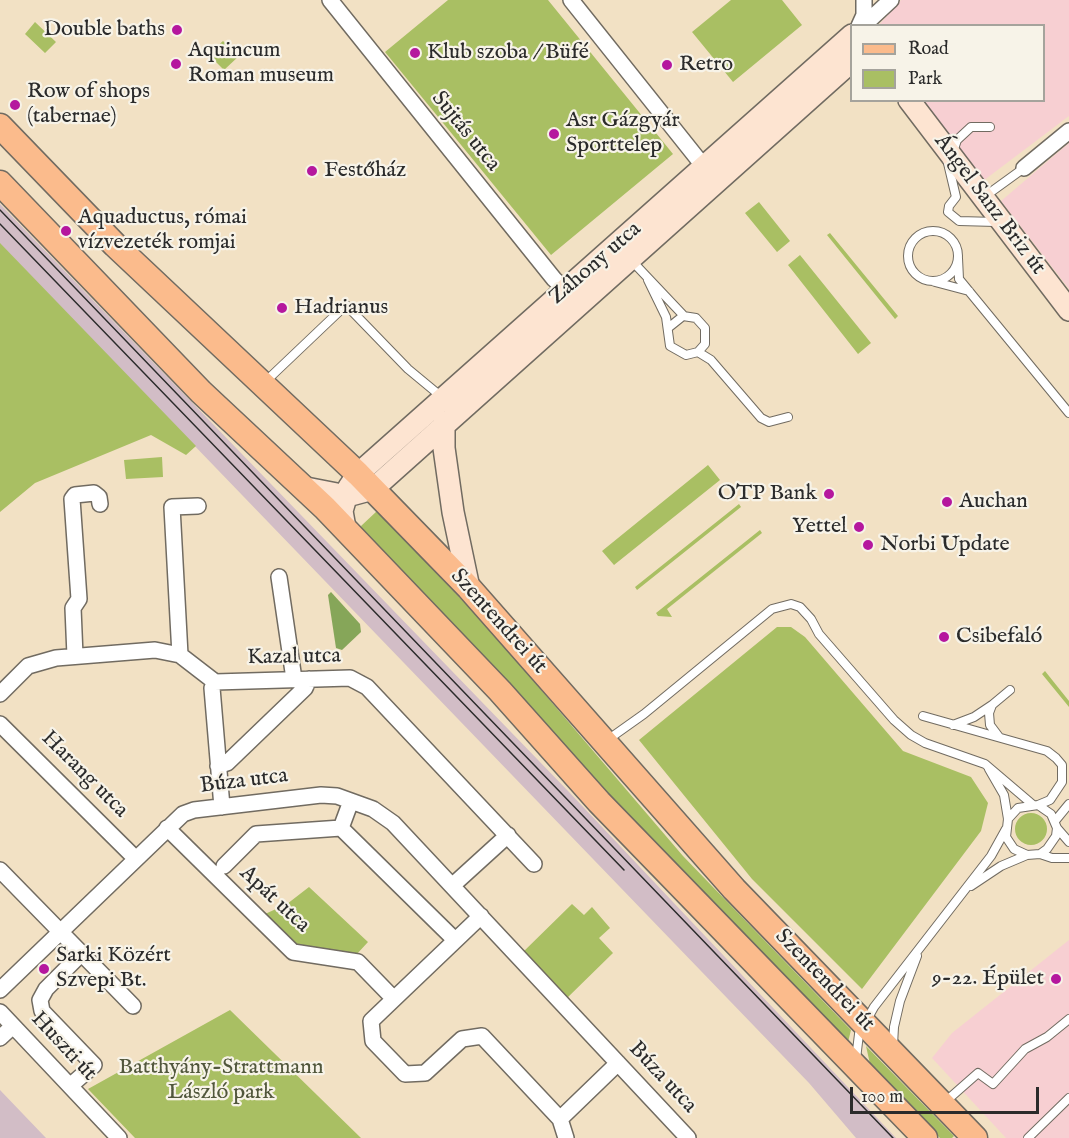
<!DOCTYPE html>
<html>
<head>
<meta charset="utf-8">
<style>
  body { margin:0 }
  #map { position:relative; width:1069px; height:1138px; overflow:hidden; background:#f2e1c4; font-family:"IM FELL English",serif }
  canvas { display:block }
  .legend { position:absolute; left:850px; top:24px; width:195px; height:78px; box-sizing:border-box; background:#f7f3e8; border:2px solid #a5a39c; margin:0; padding:8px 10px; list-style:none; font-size:18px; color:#2b2b2b }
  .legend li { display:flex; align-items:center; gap:12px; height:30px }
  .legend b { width:30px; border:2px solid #a5a39c }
  .scale { position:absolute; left:850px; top:1087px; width:189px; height:27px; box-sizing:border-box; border:3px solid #2b2b2b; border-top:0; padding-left:8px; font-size:18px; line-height:21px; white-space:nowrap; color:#2b2b2b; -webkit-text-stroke:4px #f7f3e8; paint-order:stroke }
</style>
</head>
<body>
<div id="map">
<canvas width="1069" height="1138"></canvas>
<ul class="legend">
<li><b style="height:8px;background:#fbbb8c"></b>Road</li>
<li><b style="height:16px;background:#a9bf63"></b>Park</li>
</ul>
<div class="scale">100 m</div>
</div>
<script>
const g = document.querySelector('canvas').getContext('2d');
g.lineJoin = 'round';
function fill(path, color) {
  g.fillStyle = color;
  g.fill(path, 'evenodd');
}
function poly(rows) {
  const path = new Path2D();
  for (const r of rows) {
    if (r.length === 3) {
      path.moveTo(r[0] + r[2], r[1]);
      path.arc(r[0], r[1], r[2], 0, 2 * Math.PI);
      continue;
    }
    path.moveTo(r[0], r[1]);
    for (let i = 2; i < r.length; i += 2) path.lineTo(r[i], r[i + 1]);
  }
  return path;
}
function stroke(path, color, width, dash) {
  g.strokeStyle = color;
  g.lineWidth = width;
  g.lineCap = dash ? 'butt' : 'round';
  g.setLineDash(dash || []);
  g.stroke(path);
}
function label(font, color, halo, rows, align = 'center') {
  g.font = font + ' "IM FELL English",serif';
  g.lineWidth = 4.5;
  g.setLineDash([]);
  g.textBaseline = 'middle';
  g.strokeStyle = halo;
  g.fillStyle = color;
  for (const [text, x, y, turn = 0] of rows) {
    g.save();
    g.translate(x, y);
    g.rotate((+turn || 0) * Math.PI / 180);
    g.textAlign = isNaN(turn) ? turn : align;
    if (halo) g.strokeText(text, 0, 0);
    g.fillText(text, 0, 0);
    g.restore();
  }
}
fill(poly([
  [901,0,1069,0,1069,116,983,181,921,101,1044,100,1044,26,878,26],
  [1069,143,1069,289,1001,201],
  [1069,940,1069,1138,1006,1138,932,1058,952,1033]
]), '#f7cfd2');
fill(poly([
  [0,204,569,792,896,1138,856,1138,809,1083,0,244],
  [0,1090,46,1138,0,1138]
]), '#d2bdc6');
fill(poly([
  [448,0,548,0,673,154,551,255,385,52],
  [731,0,782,0,802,25,733,82,692,32],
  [35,22,56,42,45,53,25,34],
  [223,41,239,56,224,70,208,54],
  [759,202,790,241,777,252,745,213],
  [830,233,898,316,895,319,827,235],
  [0,243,196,446,186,455,151,435,35,483,0,512],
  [800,255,871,343,858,354,788,265],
  [162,457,163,477,126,479,124,460],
  [708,465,720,480,614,565,602,551],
  [739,504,741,507,637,590,635,587],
  [377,511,483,622,683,856,851,1030,848,1042,617,807,362,530,361,526],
  [760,530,762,533,667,609,672,617,658,616,656,613],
  [777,627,791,627,805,637,903,751,971,777,988,803,981,831,862,989,752,879,639,740],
  [1045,671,1069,701,1069,707,1042,674],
  [1031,829,16],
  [309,887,368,942,356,955,297,945,265,914,287,904],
  [572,904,584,915,592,907,610,928,599,938,613,953,565,1000,521,954],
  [230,1010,361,1138,135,1138,88,1089],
  [866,1046,954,1136,952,1138,940,1138,877,1076,870,1064]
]), '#a9bf63');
fill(poly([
  [331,592,360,624,361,632,342,650,336,648,328,595]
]), '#86a659');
const lane = poly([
  [953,152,957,140,971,127,990,127],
  [947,159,956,197,949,206,948,212,959,221,996,222],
  [984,197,1024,168],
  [933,256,25],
  [958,258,959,279,1069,413],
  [631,260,684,316],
  [648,280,666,317,670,346,686,355,698,352,705,344,705,328,696,318,683,316,668,328],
  [935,282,969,291],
  [698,352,711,360,761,418,769,422,788,417],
  [265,382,346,305,408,369,443,398],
  [923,716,1047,751,1056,758,1062,765,1062,782,1050,800,1038,805],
  [953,725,974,717,992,705],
  [999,737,990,725,989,713,992,705,1010,690],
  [606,741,644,714,772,609,791,604,800,607,811,619,819,634,894,720,911,735,925,743,985,764,1032,804],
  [989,769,1004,795,1008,819,1006,837,1014,849,1027,855,1040,854,1047,849,1056,836,1057,828,1051,814,1038,805,1018,808,1008,819],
  [1055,821,1069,804],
  [1057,828,1069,842],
  [1040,854,1052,858,1069,858],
  [971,886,1001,866,1027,855],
  [893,1045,894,1027,900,1001,917,956],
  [856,1059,859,1034,874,1007,991,856,1006,829],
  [945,1102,978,1073,993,1084,1025,1049,1047,1037,1069,1019],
  [1028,1138,1069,1098]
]);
const street = poly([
  [330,0,554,279,571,295],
  [571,0,709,173],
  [859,26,864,15,864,0],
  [863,26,891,0],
  [1024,168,1069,131],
  [279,577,294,679],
  [180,655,172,507,198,506],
  [75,656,73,608,79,599,72,499,75,495,94,493,99,497,100,504],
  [215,682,212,688,222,807],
  [0,694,28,666,56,658,155,650,180,655,215,682,350,678,367,687,534,864],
  [0,724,136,859],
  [218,766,227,763,305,688,309,679],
  [167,828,293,952,358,962,394,999,371,1021,373,1041,405,1074,425,1073,462,1039,482,1036,560,1119,566,1138],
  [341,828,351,801],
  [224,866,256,834,341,828,455,940],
  [0,870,133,1006],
  [453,885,508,835],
  [0,990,183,814,194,810,321,795,337,796,373,809,393,823,688,1138],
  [394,999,481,916],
  [0,1012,119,1138],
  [0,1038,13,1026],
  [70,1086,94,1065,42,1011,40,1000,46,989,76,959,76,949],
  [560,1119,618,1063]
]);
const secondary = poly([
  [909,100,1069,310],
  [444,423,444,448,453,512,469,588],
  [306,488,347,496,373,489,852,61],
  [345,528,342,511,349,487,358,474,852,35]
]);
const primary = poly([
  [0,126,115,245,358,474,469,588,734,889,975,1138],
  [0,183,201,392,325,508,500,691,599,802,925,1138]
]);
stroke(lane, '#716b61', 10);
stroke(street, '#716b61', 18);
stroke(secondary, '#716b61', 24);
stroke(primary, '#716b61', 27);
stroke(lane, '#fff', 8);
stroke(street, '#fff', 15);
stroke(secondary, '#fde4d1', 21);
stroke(primary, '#fbbb8c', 24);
stroke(poly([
  [0,210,893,1138],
  [0,224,624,870]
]), '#2b2b2b', 1.5);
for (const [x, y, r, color] of [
  [177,30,6,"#b5179e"],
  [415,53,6,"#b5179e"],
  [176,64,6,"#b5179e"],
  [667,65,6,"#b5179e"],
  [15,105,6,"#b5179e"],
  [554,134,6,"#b5179e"],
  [312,171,6,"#b5179e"],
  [66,231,6,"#b5179e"],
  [282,308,6,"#b5179e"],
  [829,494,6,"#b5179e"],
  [947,502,6,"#b5179e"],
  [859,527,6,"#b5179e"],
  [868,545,6,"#b5179e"],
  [944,637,6,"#b5179e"],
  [44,969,6,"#b5179e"],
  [1056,979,6,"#b5179e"]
]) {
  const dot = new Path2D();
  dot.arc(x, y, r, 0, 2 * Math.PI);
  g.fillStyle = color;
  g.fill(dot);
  stroke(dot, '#f7f3e8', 2);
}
label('22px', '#2b2b2b', '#f7f3e8', [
  ["Double baths",165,30,"right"],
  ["Aquincum",188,51],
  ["Roman museum",188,76],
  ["Klub szoba / Büfé",427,53],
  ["Retro",679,65],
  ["Row of shops",27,92],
  ["(tabernae)",27,117],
  ["Asr Gázgyár",566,121],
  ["Sporttelep",566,146],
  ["Festőház",324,171],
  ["Aquaductus, római",78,218],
  ["vízvezeték romjai",78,243],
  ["Hadrianus",294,308],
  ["OTP Bank",817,494,"right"],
  ["Auchan",959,502],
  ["Yettel",847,527,"right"],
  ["Norbi Update",880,545],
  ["Csibefaló",956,637],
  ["Sarki Közért",56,956],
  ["Szvepi Bt.",56,981],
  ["9-22. Épület",1044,979,"right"]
], 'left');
label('22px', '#2b2b2b', '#f7f3e8', [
  ["Sujtás utca",465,132,51],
  ["Ángel Sanz Briz út",989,205,53],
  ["Záhony utca",596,264,-41],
  ["Szentendrei út",498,622,48],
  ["Kazal utca",294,658,-1],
  ["Harang utca",84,775,45],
  ["Búza utca",244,782,-7],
  ["Apát utca",274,900,43],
  ["Szentendrei út",824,981,46],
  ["Huszti út",63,1047,47],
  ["Búza utca",662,1078,47]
]);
label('22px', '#51573c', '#f7f3e8', [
  ["Batthyány-Strattmann",221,1068],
  ["László park",221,1093]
]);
</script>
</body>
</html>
